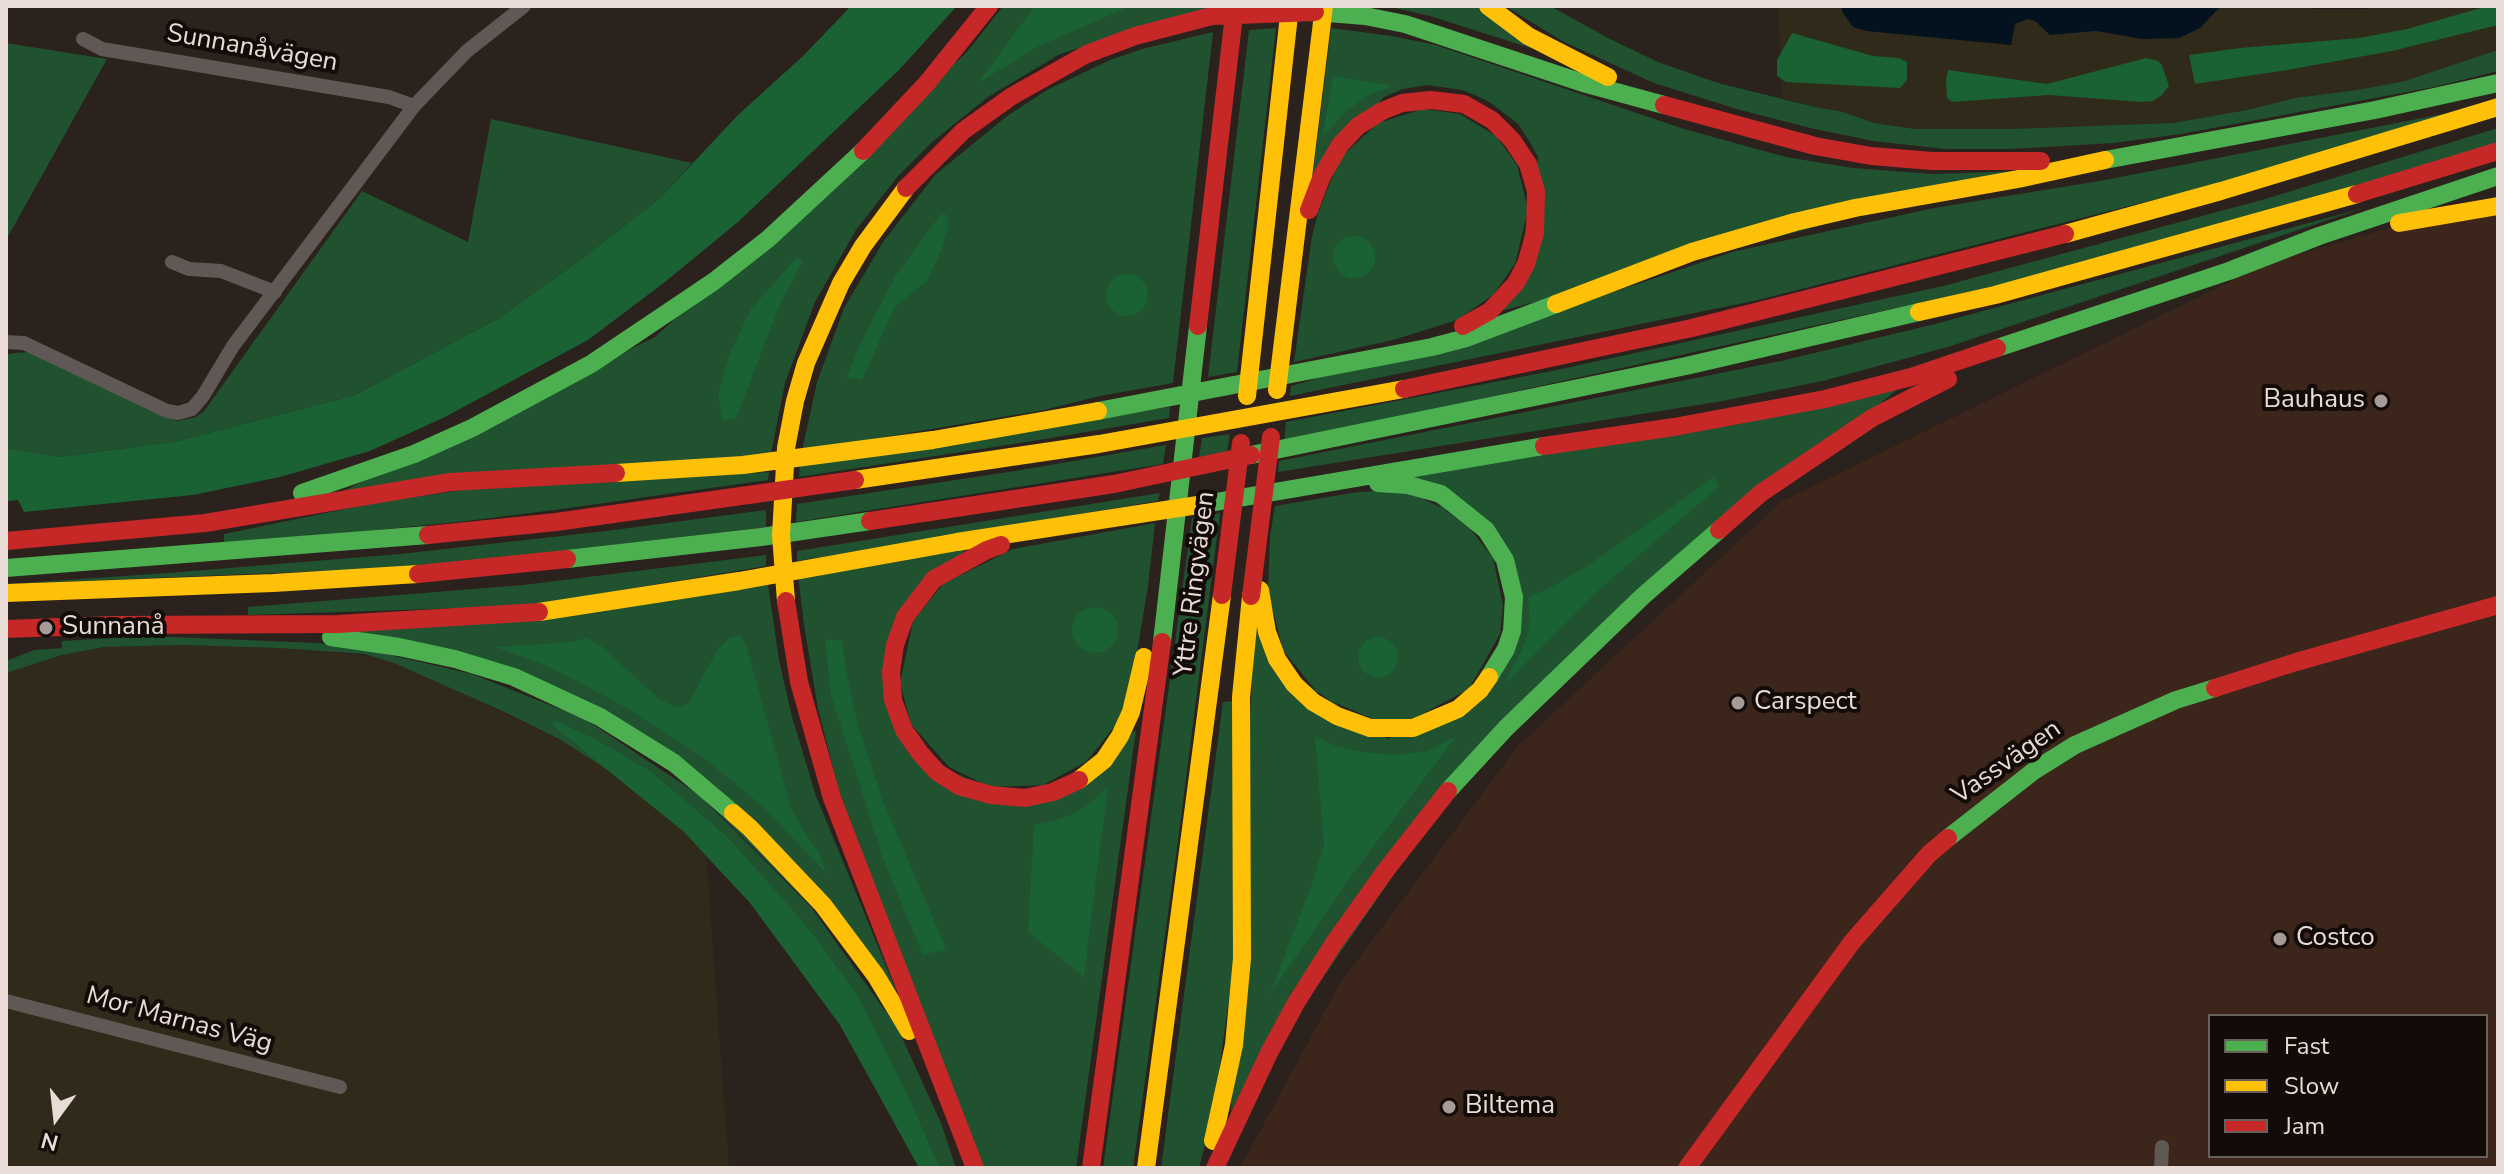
<!DOCTYPE html>
<html>
<head>
<meta charset="utf-8">
<style>
  body { margin:0 }
  #map { position:relative; width:2504px; height:1174px; overflow:hidden; background:#2b211d; font-family:"Nunito Sans",sans-serif }
  canvas { display:block }
  .frame { position:absolute; inset:0; border:8px solid #e9dcd7; pointer-events:none }
  .legend { position:absolute; left:2208px; top:1014px; width:280px; height:144px; box-sizing:border-box; background:#130b08; border:2px solid #695f5b; margin:0; padding:10px 14px; list-style:none; font-size:24px; color:#e9dcd7 }
  .legend li { display:flex; align-items:center; gap:16px; height:40px }
  .legend b { width:40px; border:2px solid #695f5b }
  .north { position:absolute; left:16px; top:1078px; width:80px; height:80px; -webkit-text-stroke:6px #130b08; paint-order:stroke; rotate:195deg; font-size:22px; font-weight:700; line-height:32px; text-align:center; color:#e9dcd7 }
  .north::after { content:''; display:block; margin:auto; width:28px; height:36px; background:#e9dcd7; clip-path:polygon(50% 0,100% 100%,50% 72%,0 100%) }
</style>
</head>
<body>
<div id="map">
<canvas width="2504" height="1174"></canvas>
<div class="frame"></div>
<ul class="legend">
<li><b style="height:10px;background:#4caf50"></b>Fast</li>
<li><b style="height:10px;background:#ffc107"></b>Slow</li>
<li><b style="height:10px;background:#c62828"></b>Jam</li>
</ul>
<div class="north">N</div>
</div>
<script>
const g = document.querySelector('canvas').getContext('2d');
g.lineJoin = 'round';
function fill(path, color) {
  g.fillStyle = color;
  g.fill(path, 'evenodd');
}
function poly(rows) {
  const path = new Path2D();
  for (const r of rows) {
    if (r.length === 3) {
      path.moveTo(r[0] + r[2], r[1]);
      path.arc(r[0], r[1], r[2], 0, 2 * Math.PI);
      continue;
    }
    path.moveTo(r[0], r[1]);
    for (let i = 2; i < r.length; i += 2) path.lineTo(r[i], r[i + 1]);
  }
  return path;
}
function stroke(path, color, width, dash) {
  g.strokeStyle = color;
  g.lineWidth = width;
  g.lineCap = dash ? 'butt' : 'round';
  g.setLineDash(dash || []);
  g.stroke(path);
}
function label(font, color, halo, rows, align = 'center') {
  g.font = font + ' "Nunito Sans",sans-serif';
  g.lineWidth = 8;
  g.setLineDash([]);
  g.textBaseline = 'middle';
  g.strokeStyle = halo;
  g.fillStyle = color;
  for (const [text, x, y, turn = 0] of rows) {
    g.save();
    g.translate(x, y);
    g.rotate((+turn || 0) * Math.PI / 180);
    g.textAlign = isNaN(turn) ? turn : align;
    if (halo) g.strokeText(text, 0, 0);
    g.fillText(text, 0, 0);
    g.restore();
  }
}
fill(poly([
  [2498,196,2498,1168,1240,1168,1339,985,1518,746,1781,502,2266,264],
  [2210,1016,2486,1016,2486,1156,2210,1156]
]), '#3c261c');
fill(poly([
  [1778,6,2498,6,2498,50,2405,81,2357,90,2295,98,2247,110,2173,123,2010,129,1915,129,1874,123,1840,111,1819,108,1782,98],
  [182,645,278,648,364,655,394,663,444,684,561,740,606,769,684,832,706,853,729,1168,6,1168,6,673,62,655,104,647]
]), '#302a1a');
fill(poly([
  [1003,6,1216,6,1060,54,988,97,932,142,898,176,856,230,815,302,785,383,771,454,329,498,655,337,967,52],
  [1386,6,1477,6,1546,53,1430,16],
  [1505,6,1550,6,1610,39,1658,62,1718,83,1819,108,1840,111,1874,123,1915,129,2010,129,2173,123,2247,110,2295,98,2357,90,2405,81,2498,50,2498,71,2434,87,2181,134,2114,143,2011,149,1945,149,1873,141,1810,128,1740,110,1654,83,1564,42],
  [1276,28,1237,372,1208,377,1249,30],
  [1331,28,1392,36,1436,45,1684,129,1786,157,1853,168,1933,174,2024,171,1501,311,1514,295,1538,157,1528,139,1518,124,1491,103,1477,96,1462,90,1427,85,1403,89,1384,97,1312,182],
  [1213,32,1173,383,1100,396,1044,410,802,451,817,382,844,308,883,242,935,175,1007,116,1047,90,1110,60,1142,49],
  [6,43,107,59,6,240],
  [1423,109,1460,114,1496,136,1517,165,1528,210,1515,264,1493,295,1457,320,1393,340,1294,362,1312,236,1318,213,1340,158,1378,123],
  [2458,111,2232,180,1758,300,1290,396,1291,386,1584,302,1732,252,1934,208,2105,180],
  [491,119,692,163,659,199,583,258,499,318,355,395,178,441,60,457,6,448,6,355,14,353,28,352,168,418,178,421,196,417,204,411,362,191,468,242],
  [2498,128,2498,146,2055,273,1284,442,1286,422,1552,371,1943,286,2265,199],
  [2364,208,1951,346,1823,381,1723,401,1278,472,1279,461,1781,361,1935,324],
  [1900,387,1497,725,1231,1111,1255,616,1270,660,1388,739,1502,675,1512,560,1401,477],
  [1170,407,1169,418,1033,441,799,477,800,466],
  [1230,434,1227,451,1199,457,1202,438],
  [1166,445,1163,464,796,522,797,504,1015,471],
  [769,472,768,480,554,510,467,521,224,545,224,534,379,502,463,490],
  [1378,491,1413,494,1461,517,1493,558,1503,605,1500,634,1469,689,1413,719,1375,720,1320,696,1283,650,1268,590,1270,536,1275,506,1358,492],
  [1160,493,1158,501,797,561,797,551],
  [766,510,766,527,422,567,6,584,168,573,400,554,606,531],
  [1220,513,1178,841,1133,1168,1103,1168,1192,518],
  [1155,523,1148,586,1131,688,1119,721,1086,762,1043,785,990,787,949,767,911,724,900,683,913,621,943,584,1013,549],
  [967,548,894,624,908,753,1030,805,1136,730,1076,1168,982,1168,839,791,818,709,804,625,798,576],
  [766,555,766,566,527,606,248,615,248,607,523,585],
  [768,584,779,660,792,717,816,796,896,990,630,725,358,631],
  [148,636,318,643,373,651,472,674,585,719,699,795,811,907,898,1029,941,1123,956,1168,940,1168,910,1099,858,995,814,935,727,836,651,771,598,740,558,721,554,727,606,769,561,740,500,710,394,663,364,654,278,648,182,645,104,647,62,655,6,673,6,661,34,650,62,648,62,641],
  [1234,701,1235,956,1213,1114,1199,1168,1161,1168,1223,702]
]), '#205230');
fill(poly([
  [851,6,957,6,899,70,738,222,665,282,588,340,443,418,370,451,280,477,193,495,24,512,18,500,6,501,6,448,60,457,178,441,355,395,499,318,583,258,659,199,738,115,804,55],
  [1035,6,1130,6,1037,47,978,83],
  [2488,6,2498,6,2498,25,2392,51,2287,70,2195,84,2189,55,2240,48,2359,38,2407,29],
  [1792,33,1873,56,1899,58,1907,62,1907,80,1900,88,1786,82,1777,76,1777,60],
  [2146,58,2158,61,2162,65,2169,86,2162,95,2153,101,2141,102,2049,95,1952,102,1947,98,1946,80,1948,70,2047,84],
  [1333,76,1393,86,1367,96,1346,111,1322,138],
  [946,214,949,224,940,254,926,282,895,306,862,380,847,377,863,338,896,275,940,215],
  [1354,257,21],
  [796,258,803,261,780,304,736,418,723,421,718,396,729,355,751,309],
  [1127,295,21],
  [1714,477,1718,487,1601,588,1504,685,1524,645,1530,622,1528,597,1548,589,1589,565],
  [1095,630,23],
  [740,636,746,645,791,808,806,835,820,854,826,873,760,804,704,758,627,708,584,685,548,666,496,647,571,642,587,638,600,645,659,699,677,708,688,704,718,649,731,637],
  [1378,657,20],
  [825,639,842,641,847,677,858,726,882,799,946,949,923,955,883,858,831,695],
  [558,721,598,740,651,771,727,836,784,900,814,935,858,995,910,1099,940,1168,919,1168,840,1025,750,903,684,832,554,727,553,722],
  [1315,736,1333,745,1361,752,1394,755,1428,751,1456,736,1352,875,1270,994,1312,884,1324,844],
  [1108,786,1098,864,1084,977,1028,932,1034,825,1053,821,1075,813,1090,803]
]), '#1a6134');
fill(poly([
  [1841,6,2221,6,2200,28,2179,38,2143,39,2096,31,2050,35,2035,21,2028,19,2015,24,2011,45,1866,31,1853,27,1843,13]
]), '#041220');
stroke(poly([
  [2314,6,2365,6]
]), '#041220', 5);
stroke(poly([
  [83,39,102,49,389,97,414,106],
  [172,262,189,269,221,271,275,292],
  [6,342,24,343,167,411,178,413,192,409,203,396,233,346,414,106,467,51,524,6],
  [6,1001,340,1087],
  [2161,1168,2162,1147]
]), '#605855', 14);
stroke(poly([
  [1315,12,1365,16,1405,24,1583,83,1664,105],
  [2105,160,2375,110,2498,83],
  [1997,348,2229,271,2319,236,2498,176],
  [1098,411,1432,347,1466,338,1556,304],
  [1251,455,1686,366,1919,312],
  [1378,483,1408,485,1441,494,1486,530,1505,560,1514,597,1512,631,1506,649,1489,677],
  [302,493,414,454,472,428,591,364,713,282,768,239,863,151],
  [1198,505,1544,446],
  [567,559,761,537,870,521],
  [6,568,428,535],
  [331,637,399,647,455,659,514,677,600,717,674,763,733,813],
  [1162,642,1198,326],
  [1448,791,1506,728,1643,596,1719,530],
  [1948,838,2035,770,2075,745,2176,700,2215,688]
]), '#4caf50', 18);
stroke(poly([
  [1488,6,1528,36,1608,77],
  [2399,223,2498,206],
  [2065,234,2221,191,2498,107],
  [1556,304,1692,252,1795,222,1855,208,2018,179,2105,160],
  [1919,312,1995,295,2357,194],
  [1277,390,1324,6],
  [1247,396,1290,6],
  [616,473,743,465,933,440,1098,411],
  [855,480,1099,444,1404,389],
  [1260,590,1267,632,1277,659,1294,684,1313,702,1337,716,1370,728,1413,728,1458,709,1480,690,1489,677],
  [6,593,273,583,418,574],
  [786,601,781,535,786,448,795,401,806,363,841,283,863,246,906,188],
  [539,612,739,581,957,542,1198,505],
  [1079,780,1104,760,1120,736,1131,712,1144,657],
  [733,813,750,828,823,905,876,976,909,1031],
  [1213,1141,1234,1045,1242,958,1241,697,1251,596],
  [1146,1168,1222,595]
]), '#ffc107', 18);
stroke(poly([
  [1664,105,1815,146,1871,156,1932,161,2041,161],
  [863,151,927,83,989,6],
  [906,188,963,131,1012,96,1087,54,1135,36,1212,16,1315,12],
  [2357,194,2498,151],
  [1309,210,1322,176,1340,145,1358,126,1382,111,1402,103,1431,100,1464,104,1492,120,1512,140,1528,164,1536,191,1535,233,1526,264,1516,283,1490,311,1463,326],
  [1198,326,1235,6],
  [1404,389,1692,328,2065,234],
  [1544,446,1674,427,1825,399,1911,377,1997,348],
  [870,521,1114,484,1251,455],
  [556,522,855,480],
  [1719,530,1761,493,1872,418,1948,379],
  [428,535,556,522],
  [6,541,205,523,450,482,616,473],
  [1001,545,987,550,934,579,905,617,895,645,891,672,893,700,904,730,920,753,937,772,959,786,991,795,1025,798,1053,792,1079,780],
  [418,574,567,559],
  [1222,595,1241,443],
  [1251,596,1271,437],
  [786,601,799,682,832,798,975,1168],
  [6,629,112,625,338,624,539,612],
  [2215,688,2296,662,2498,605],
  [1091,1168,1162,642],
  [1215,1168,1269,1053,1296,1003,1334,943,1386,870,1448,791],
  [1687,1168,1852,942,1929,854,1948,838]
]), '#c62828', 18);
for (const [x, y, r, color] of [
  [2381,401,8,"#a69b96"],
  [46,628,8,"#a69b96"],
  [1738,703,8,"#a69b96"],
  [2280,939,8,"#a69b96"],
  [1449,1107,8,"#a69b96"]
]) {
  const dot = new Path2D();
  dot.arc(x, y, r, 0, 2 * Math.PI);
  g.fillStyle = color;
  g.fill(dot);
  stroke(dot, '#130b08', 3);
}
label('26px', '#e9dcd7', '#130b08', [
  ["Sunnanåvägen",252,49,10],
  ["Yttre Ringvägen",1196,584,-83],
  ["Vassvägen",2007,763,-35],
  ["Mor Marnas Väg",179,1021,15]
]);
label('26px', '#e9dcd7', '#130b08', [
  ["Bauhaus",2365,401,"right"],
  ["Sunnanå",62,628],
  ["Carspect",1754,703],
  ["Costco",2296,939],
  ["Biltema",1465,1107]
], 'left');
</script>
</body>
</html>
